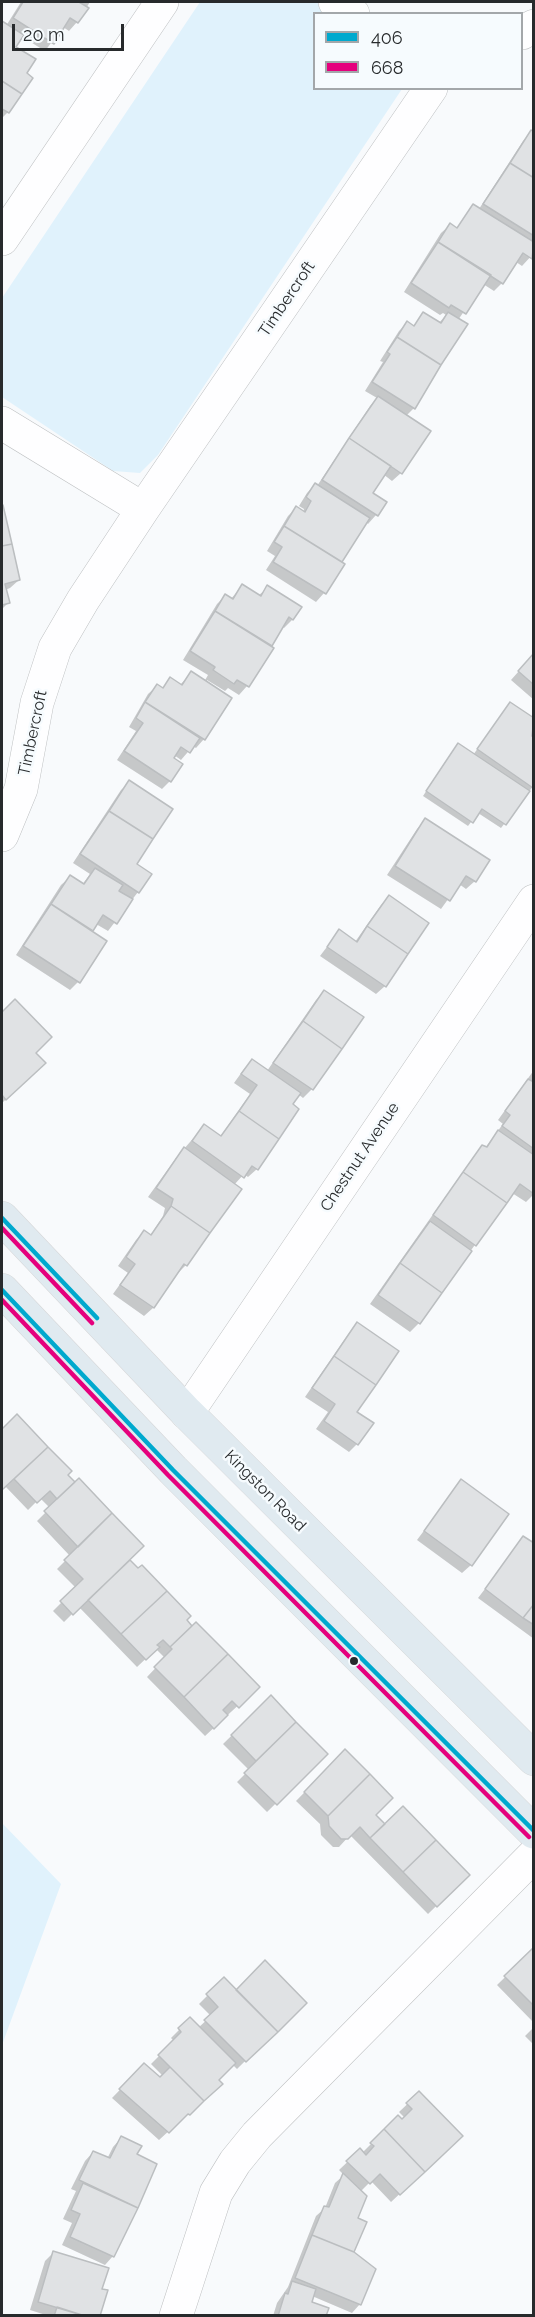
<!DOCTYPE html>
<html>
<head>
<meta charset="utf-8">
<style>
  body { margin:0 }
  #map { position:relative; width:535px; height:2317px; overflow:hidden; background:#f8fafc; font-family:Raleway,sans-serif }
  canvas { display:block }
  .frame { position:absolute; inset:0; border:3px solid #272a2c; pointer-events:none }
  .legend { position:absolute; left:313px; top:12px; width:210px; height:78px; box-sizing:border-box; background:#f6fbfe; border:2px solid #a3a7aa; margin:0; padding:8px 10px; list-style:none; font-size:18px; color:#272a2c }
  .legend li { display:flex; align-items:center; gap:12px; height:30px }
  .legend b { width:30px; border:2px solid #a3a7aa }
  .scale { position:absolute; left:12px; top:24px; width:112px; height:27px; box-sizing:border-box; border:3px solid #272a2c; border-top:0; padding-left:8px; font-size:18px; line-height:21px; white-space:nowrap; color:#272a2c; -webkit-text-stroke:4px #f6fbfe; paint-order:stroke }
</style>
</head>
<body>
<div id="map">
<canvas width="535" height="2317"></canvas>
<div class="frame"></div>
<ul class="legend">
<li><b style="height:8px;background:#00a9ce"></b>406</li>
<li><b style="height:8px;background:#e5007d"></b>668</li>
</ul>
<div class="scale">20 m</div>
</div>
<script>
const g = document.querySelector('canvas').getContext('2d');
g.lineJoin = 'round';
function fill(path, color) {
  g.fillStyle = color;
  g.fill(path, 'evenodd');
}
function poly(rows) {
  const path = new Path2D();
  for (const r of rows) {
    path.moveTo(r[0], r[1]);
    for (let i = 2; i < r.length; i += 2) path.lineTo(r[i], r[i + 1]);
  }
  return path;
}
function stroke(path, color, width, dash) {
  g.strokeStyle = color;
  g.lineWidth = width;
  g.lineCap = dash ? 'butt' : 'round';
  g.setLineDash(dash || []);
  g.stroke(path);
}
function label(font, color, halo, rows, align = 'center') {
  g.font = font + ' Raleway,sans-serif';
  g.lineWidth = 5;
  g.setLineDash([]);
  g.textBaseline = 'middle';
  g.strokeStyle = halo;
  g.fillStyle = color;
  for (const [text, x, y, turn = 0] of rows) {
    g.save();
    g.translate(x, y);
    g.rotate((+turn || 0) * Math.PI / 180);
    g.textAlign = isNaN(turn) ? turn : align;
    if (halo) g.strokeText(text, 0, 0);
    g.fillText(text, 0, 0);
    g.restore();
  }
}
fill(poly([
  [200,2,317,2,335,13,314,14,314,88,402,89,158,455,140,473,113,471,2,397,2,298],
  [2,1823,61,1884,2,2045]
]), '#e0f2fc');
fill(poly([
  [21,2,90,2,77,22,69,31,63,27,45,51,21,36,14,47,25,74,8,112,2,118,2,23,6,26],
  [531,132,534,134,534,253,522,266,516,262,502,283,494,291,483,284,458,320,414,408,406,416,401,473,392,481,383,474,371,493,385,502,376,515,368,524,366,522,340,563,343,564,324,593,316,602,266,570,275,556,267,551,288,516,296,508,303,512,304,509,299,506,307,493,315,485,317,486,370,406,377,398,365,391,383,362,380,361,399,331,407,323,413,327,424,314,439,323,446,315,443,313,440,315,404,292,441,233,450,225,456,229,474,206,479,209,523,141],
  [2,507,19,580,10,588,5,590,8,603,2,609],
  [242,586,258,596,268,587,300,607,292,620,284,628,282,626,270,646,272,648,247,686,239,695,228,688,225,691,207,680,204,739,196,748,193,746,181,760,174,755,170,781,162,789,117,760,136,731,129,727,148,694,157,686,162,689,171,679,180,685,191,673,204,682,208,675,183,660,217,604,225,596,230,600],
  [534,654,534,700,511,680],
  [510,704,534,720,534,731,530,736,534,739,534,785,501,828,478,813,468,826,423,796,454,749,473,755],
  [130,782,138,892,108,931,96,924,91,932,105,941,78,982,70,990,16,955,61,885,70,877,82,885,90,874,73,863,121,790],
  [425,820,475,881,466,889,459,884,441,909,387,875,417,829],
  [389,897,427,923,385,986,376,994,320,956,339,931,355,942,381,905],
  [324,992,362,1018,312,1089,303,1098,298,1094,257,1169,248,1177,244,1174,234,1185,186,1265,178,1273,177,1272,153,1308,144,1316,113,1294,128,1273,118,1266,136,1240,144,1232,150,1236,163,1216,165,1208,148,1197,176,1158,204,1126,220,1137,250,1094,234,1083,244,1069,252,1061,267,1071,316,1000],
  [15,1001,34,1053,44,1063,2,1103,2,1014],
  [534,1070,534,1194,526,1202,512,1193,419,1323,410,1332,370,1304,474,1156,483,1147,485,1148,503,1124,498,1120],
  [357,1324,355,1412,357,1444,349,1452,316,1429,328,1412,305,1397,349,1333],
  [17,1416,70,1471,66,1475,128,1560,185,1620,258,1687,205,1736,147,1677,165,1658,156,1649,137,1667,79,1607,64,1622,53,1611,76,1588,57,1569,70,1556,37,1521,50,1508,40,1498,28,1510,5,1486,2,1489,2,1431],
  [461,1481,507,1514,471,1565,462,1573,417,1540],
  [524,1538,534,1545,534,1639,478,1598],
  [271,1697,326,1754,267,1812,237,1782,249,1770,223,1744],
  [345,1751,374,1815,385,1826,468,1875,428,1914,350,1835,339,1847,333,1847,321,1835,320,1824,296,1801],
  [534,1949,534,2023,497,1985],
  [224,1979,236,1992,304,2003,237,2069,232,2064,217,2080,220,2084,159,2140,112,2098,144,2065,160,2079,163,2076,151,2064,174,2041,171,2038,190,2019,198,2028,211,2016,199,2004],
  [534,2027,534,2045,525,2036],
  [419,2093,453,2144,391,2202,371,2181,360,2192,353,2252,360,2304,352,2313,312,2296,310,2303,324,2316,273,2316,277,2303,288,2287,316,2216,325,2208,335,2183,344,2175,339,2170,360,2150,362,2153,398,2117,402,2121,405,2118,399,2112],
  [121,2138,135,2155,155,2165,113,2256,105,2265,62,2245,72,2223,63,2219,76,2191,71,2189,85,2161,93,2152,107,2159,113,2147],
  [53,2253,100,2290,99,2316,49,2316,30,2310,45,2261]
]), '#0003');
const building = poly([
  [23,2,79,2,89,8,78,23,70,18,54,44,13,18,23,2],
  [2,21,24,35,16,47,36,59,27,73,33,78,22,94,2,81,2,21],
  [2,81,22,94,9,113,2,109,2,81],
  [531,130,534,132,534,178,510,163,531,130],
  [510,163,534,178,534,236,483,204,510,163],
  [473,204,534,242,532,259,523,253,503,284,438,242,450,223,457,228,473,204],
  [438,242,491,275,466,314,451,305,449,308,411,283,438,242],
  [423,312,441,323,448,312,468,324,441,365,397,337,407,321,414,326,423,312],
  [397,337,441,365,415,409,372,382,390,354,387,352,397,337],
  [378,396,431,431,402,474,349,438,378,396],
  [349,438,391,466,373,493,387,502,378,516,322,480,349,438],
  [315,483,370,518,342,562,284,526,296,506,305,512,311,501,306,497,315,483],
  [3,505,12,544,2,546,2,506,3,505],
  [284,526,345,564,326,594,273,562,282,547,274,542,284,526],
  [12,544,20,580,5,584,10,603,2,605,2,546,12,544],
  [242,584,261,596,267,585,302,607,293,620,289,617,272,646,215,611,225,594,233,599,242,584],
  [215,611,274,648,249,687,237,680,234,684,213,670,215,667,190,651,215,611],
  [534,653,534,685,518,671,534,653],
  [191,671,232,698,205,740,145,702,157,684,163,688,170,677,182,685,191,671],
  [145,702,200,738,190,753,181,747,174,758,183,764,171,782,124,751,143,723,136,718,145,702],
  [510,702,534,718,532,736,534,737,533,788,477,749,510,702],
  [458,743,530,791,506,825,482,809,473,823,426,791,458,743],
  [129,780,173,809,153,839,109,811,129,780],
  [109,811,153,839,137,864,152,874,139,893,80,854,109,811],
  [425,818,490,860,476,882,466,876,450,901,395,866,425,818],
  [95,868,123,885,119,891,133,899,117,924,103,915,93,931,51,904,70,875,84,884,95,868],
  [389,895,429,923,408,954,367,926,389,895],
  [51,904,107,941,80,983,23,946,51,904],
  [367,926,408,954,386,987,327,947,339,929,357,942,367,926],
  [324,990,364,1017,342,1049,303,1021,324,990],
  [15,999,52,1037,36,1053,46,1063,6,1100,2,1095,2,1012,15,999],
  [303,1021,342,1049,313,1090,273,1063,303,1021],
  [252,1059,301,1093,293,1104,299,1109,279,1139,239,1111,257,1085,241,1074,252,1059],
  [528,1079,534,1082,534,1149,502,1126,510,1115,505,1111,528,1079],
  [239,1111,279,1139,258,1170,252,1166,244,1178,192,1141,204,1124,221,1136,239,1111],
  [498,1130,534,1155,534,1194,520,1184,507,1203,463,1172,482,1145,487,1147,498,1130],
  [184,1147,242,1189,210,1233,171,1206,173,1199,156,1188,184,1147],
  [463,1172,507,1203,476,1246,433,1215,463,1172],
  [171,1206,210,1233,187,1266,184,1264,154,1308,120,1285,135,1264,126,1257,144,1230,151,1235,171,1206],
  [430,1221,472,1251,442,1293,400,1263,430,1221],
  [400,1263,442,1293,420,1324,378,1295,400,1263],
  [357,1322,399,1351,376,1385,334,1356,357,1322],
  [334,1356,376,1385,357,1412,374,1423,358,1445,324,1421,335,1404,312,1388,334,1356],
  [17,1414,48,1447,2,1490,2,1429,17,1414],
  [48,1447,72,1471,68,1475,75,1482,57,1499,50,1491,37,1503,14,1479,48,1447],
  [79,1478,112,1513,78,1547,44,1511,79,1478],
  [461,1479,509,1514,472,1566,424,1531,461,1479],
  [112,1513,144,1546,73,1615,60,1601,83,1579,64,1560,112,1513],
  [523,1536,534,1543,534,1604,523,1618,485,1589,523,1536],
  [130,1560,138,1568,142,1565,167,1591,121,1634,88,1600,130,1560],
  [167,1591,191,1616,187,1620,192,1626,170,1647,163,1640,157,1645,160,1647,146,1660,121,1634,167,1591],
  [534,1604,534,1625,523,1618,534,1604],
  [196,1622,228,1654,184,1697,154,1667,172,1649,170,1647,196,1622],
  [228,1654,260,1687,239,1708,232,1701,223,1710,228,1715,214,1729,184,1697,228,1654],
  [271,1695,296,1722,256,1761,231,1735,271,1695],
  [296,1722,328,1754,277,1805,244,1773,296,1722],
  [345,1749,370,1774,328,1816,304,1792,345,1749],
  [370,1774,393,1798,376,1815,385,1824,370,1838,360,1827,348,1839,341,1839,329,1826,328,1816,370,1774],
  [403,1806,436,1840,403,1872,370,1838,403,1806],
  [436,1840,470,1875,437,1907,403,1872,436,1840],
  [534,1947,534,2006,504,1976,534,1947],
  [265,1960,307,2003,278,2032,236,1990,265,1960],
  [224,1977,278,2032,246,2062,204,2020,218,2007,206,1994,224,1977],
  [190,2017,236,2063,219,2080,223,2084,204,2101,158,2055,181,2032,178,2028,190,2017],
  [144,2063,160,2077,170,2067,204,2101,190,2115,188,2114,169,2133,119,2089,144,2063],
  [419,2091,463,2136,425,2172,384,2129,398,2115,402,2119,412,2109,406,2103,419,2091],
  [384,2129,425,2172,400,2195,380,2174,370,2184,346,2161,360,2148,366,2155,374,2146,370,2143,384,2129],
  [121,2136,142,2146,137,2154,157,2164,138,2208,79,2180,93,2151,110,2158,121,2136],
  [343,2173,367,2196,358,2218,367,2222,354,2252,312,2235,324,2206,329,2207,343,2173],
  [83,2183,138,2208,114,2257,70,2237,80,2214,71,2210,83,2183],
  [312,2235,354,2252,376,2269,361,2305,295,2278,312,2235],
  [53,2251,109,2268,102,2289,108,2290,100,2316,85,2316,38,2302,53,2251],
  [292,2281,316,2289,312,2302,329,2308,326,2316,278,2316,285,2293,288,2294,292,2281],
  [57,2307,85,2316,54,2316,57,2307]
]);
fill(building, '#e0e2e4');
stroke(building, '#bbbec0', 1.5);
const minor = poly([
  [335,2,353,14],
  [522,33,534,26],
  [2,239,162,2],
  [2,423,143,509],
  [2,835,21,789,37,703,55,648,83,600,143,509,431,88],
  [187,1413,534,901],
  [176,2316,216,2193,235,2162,257,2135,534,1855]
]);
const trunk = poly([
  [2,1218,187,1413,534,1759],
  [2,1290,173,1470,534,1832]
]);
stroke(minor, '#bec0c2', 34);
stroke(trunk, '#d6d7d8', 34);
stroke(minor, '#fefeff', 33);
stroke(trunk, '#e0eaf0', 33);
stroke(poly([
  [2,1218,97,1318],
  [2,1290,173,1470,534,1831]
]), '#00a9ce', 4.5);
stroke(poly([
  [2,1228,92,1323],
  [2,1300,168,1475,529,1837]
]), '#e5007d', 4.5);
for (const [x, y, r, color] of [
  [354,1661,5,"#272a2c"]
]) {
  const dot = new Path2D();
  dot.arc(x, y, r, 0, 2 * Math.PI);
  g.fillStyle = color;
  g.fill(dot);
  stroke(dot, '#f6fbfe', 2);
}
label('16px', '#272a2c', '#f6fbfe', [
  ["Timbercroft",287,299,-56],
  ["Timbercroft",33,733,-78],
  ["Chestnut Avenue",360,1157,-56],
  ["Kingston Road",265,1491,45]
]);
</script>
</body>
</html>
